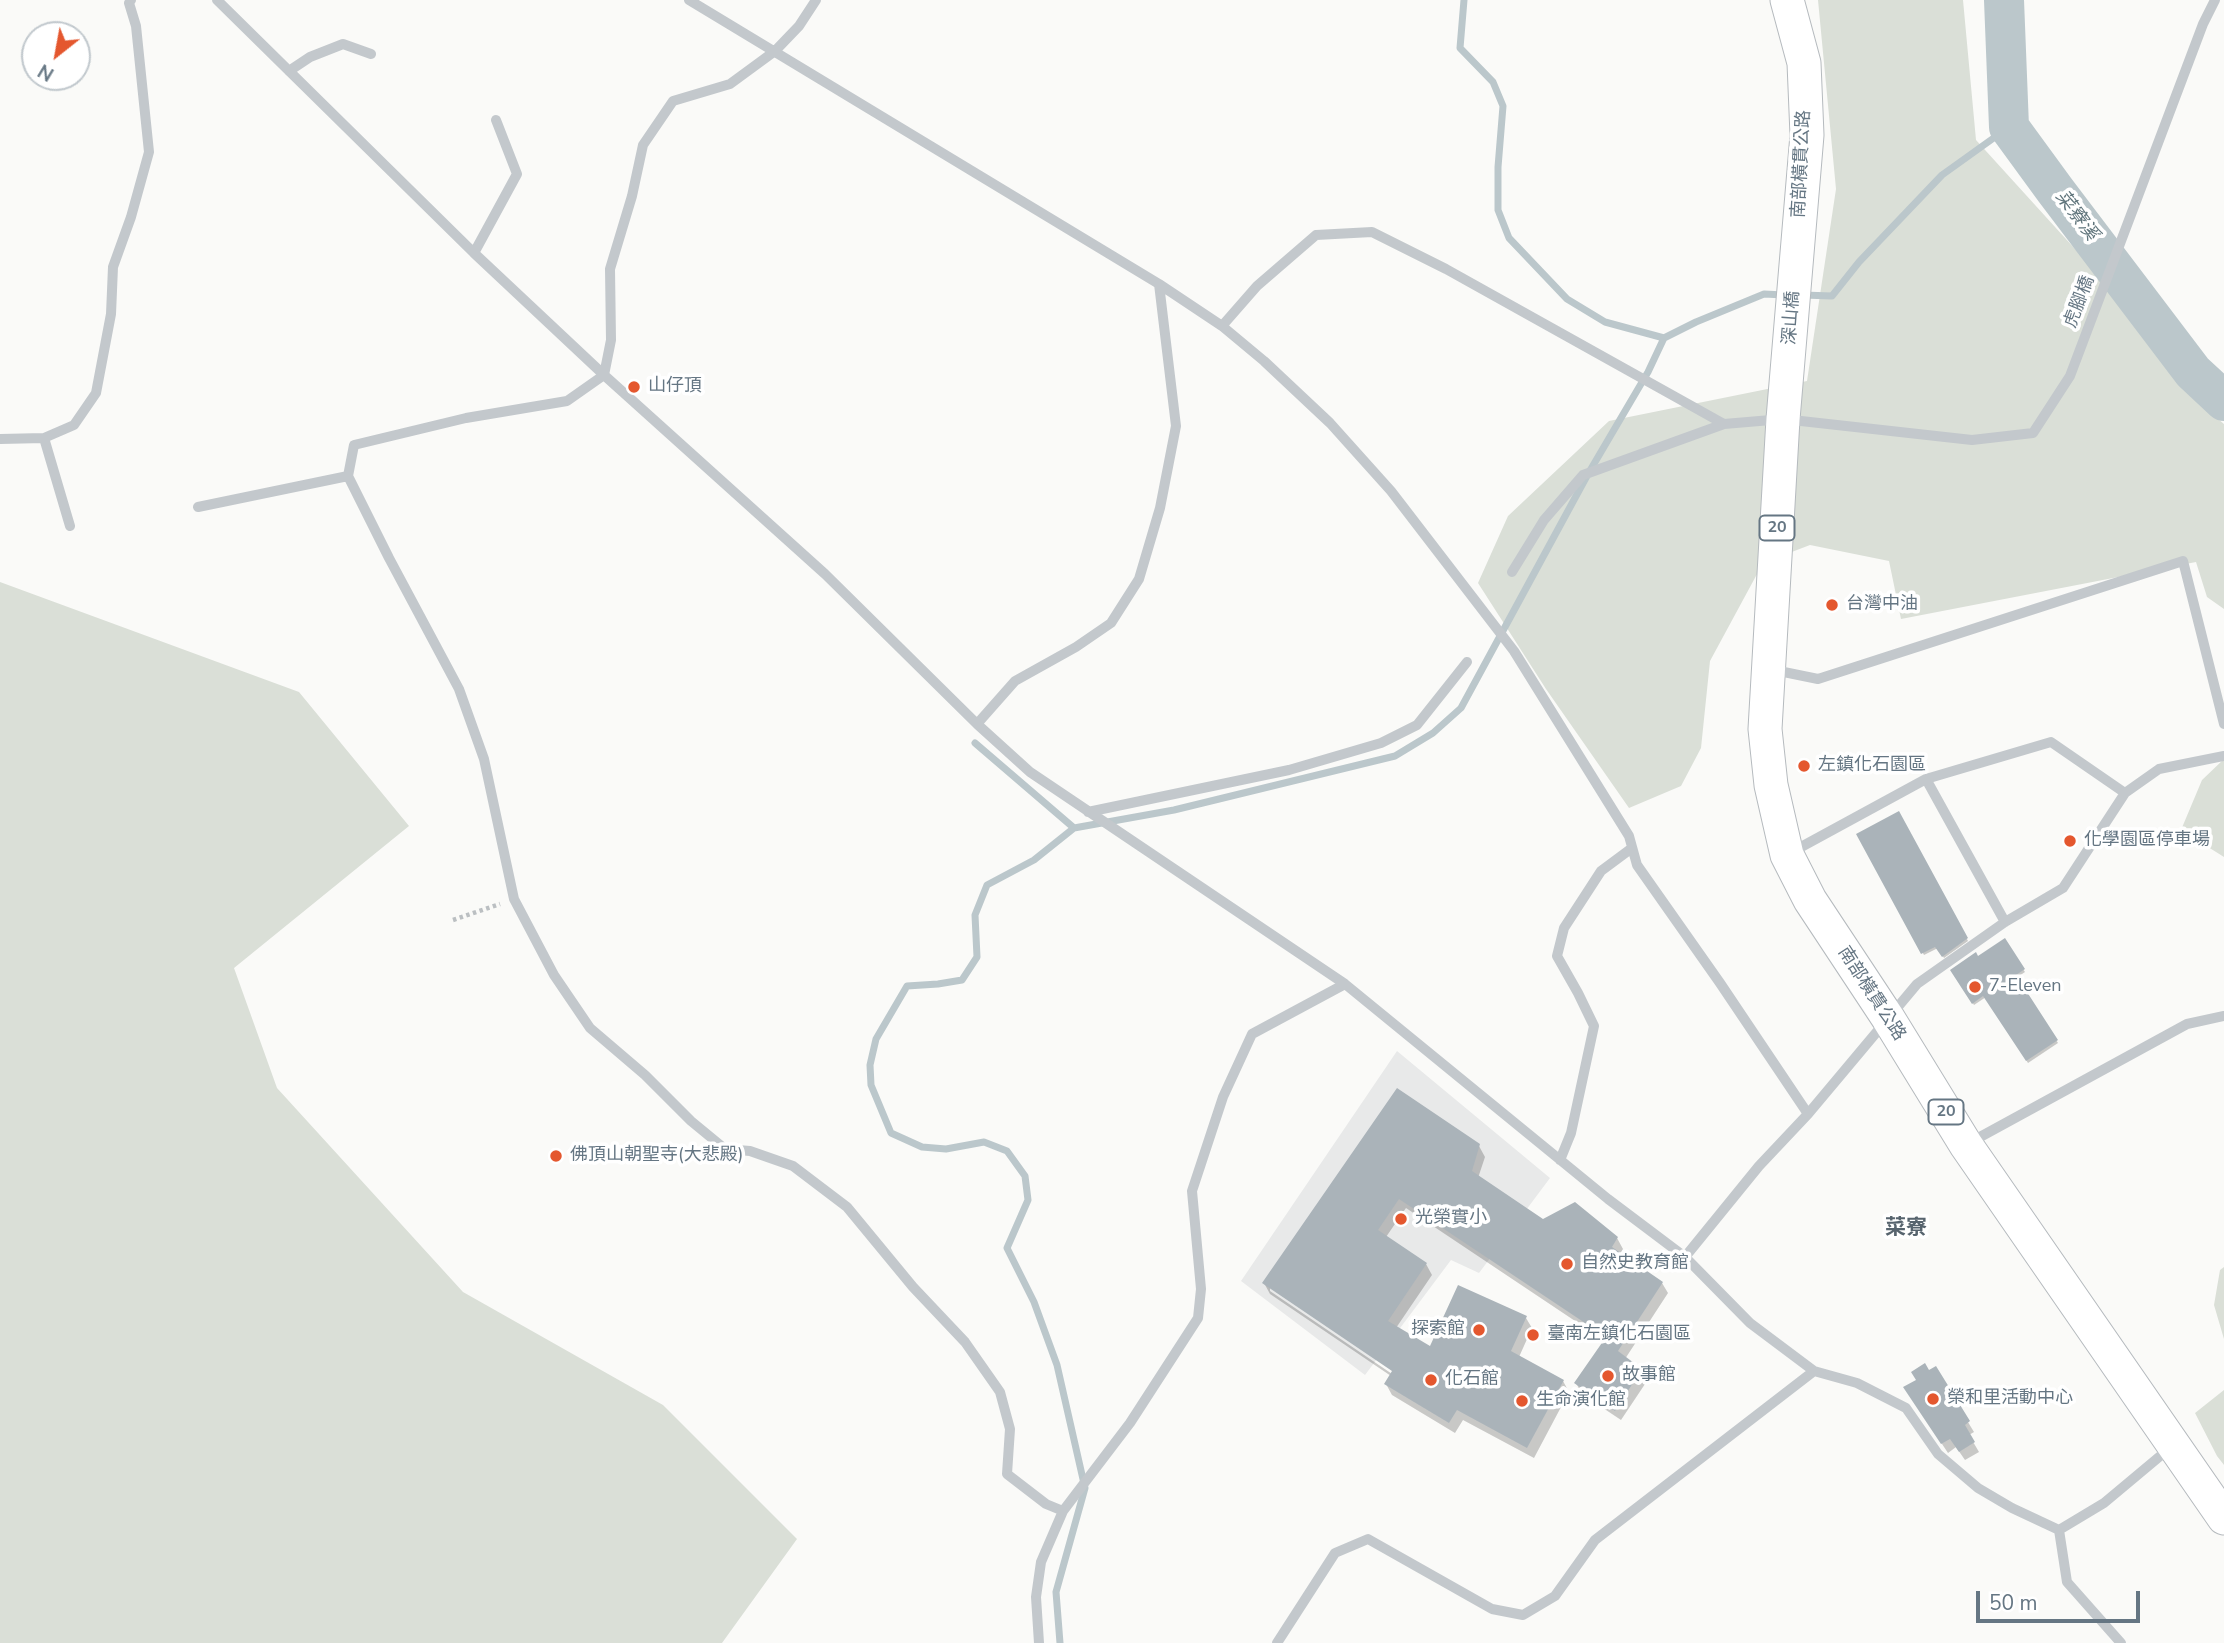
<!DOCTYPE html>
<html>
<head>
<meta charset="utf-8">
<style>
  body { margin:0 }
  #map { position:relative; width:2224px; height:1643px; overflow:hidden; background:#fafaf8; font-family:"Nunito Sans",sans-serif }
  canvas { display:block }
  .north { position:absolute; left:21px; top:21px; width:70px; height:70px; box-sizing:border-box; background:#fff; border:2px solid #c1c8cd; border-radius:50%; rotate:211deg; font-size:19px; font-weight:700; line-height:28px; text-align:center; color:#657683 }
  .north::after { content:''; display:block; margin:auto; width:24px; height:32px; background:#e4572e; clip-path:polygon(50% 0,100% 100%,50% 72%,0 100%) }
  .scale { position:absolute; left:1976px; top:1591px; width:164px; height:32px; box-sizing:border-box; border:4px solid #657683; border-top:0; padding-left:9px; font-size:21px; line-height:24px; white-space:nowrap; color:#657683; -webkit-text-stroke:5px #fff; paint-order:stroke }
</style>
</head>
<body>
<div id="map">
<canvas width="2224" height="1643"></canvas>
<div class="north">N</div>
<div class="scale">50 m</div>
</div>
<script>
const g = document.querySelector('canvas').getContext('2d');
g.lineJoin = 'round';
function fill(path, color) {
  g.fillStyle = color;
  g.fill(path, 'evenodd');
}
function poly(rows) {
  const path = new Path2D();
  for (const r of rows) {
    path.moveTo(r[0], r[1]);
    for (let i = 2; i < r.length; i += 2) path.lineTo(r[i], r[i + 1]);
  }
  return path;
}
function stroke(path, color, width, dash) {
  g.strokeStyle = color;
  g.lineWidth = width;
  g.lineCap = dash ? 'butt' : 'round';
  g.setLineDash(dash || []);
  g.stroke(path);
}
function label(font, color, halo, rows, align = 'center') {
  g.font = font + ' "Nunito Sans","Noto Sans TC",sans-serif';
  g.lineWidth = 7;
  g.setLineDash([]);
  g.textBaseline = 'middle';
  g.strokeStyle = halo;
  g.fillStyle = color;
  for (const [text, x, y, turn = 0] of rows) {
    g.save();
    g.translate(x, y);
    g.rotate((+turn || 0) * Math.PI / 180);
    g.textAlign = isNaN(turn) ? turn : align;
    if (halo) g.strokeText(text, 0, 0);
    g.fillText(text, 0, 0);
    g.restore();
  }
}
fill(poly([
  [1397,1051,1550,1178,1479,1273,1451,1260,1365,1375,1241,1281]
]), '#e8e9e9');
fill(poly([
  [1818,0,1963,0,1976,140,2125,304,2212,414,2224,424,2224,609,2207,597,2196,562,1901,619,1889,561,1810,545,1763,563,1710,661,1701,748,1681,786,1629,808,1546,689,1478,583,1508,516,1609,421,1807,381,1836,189],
  [0,582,299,692,409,826,234,968,277,1088,463,1292,663,1405,797,1539,722,1643,0,1643],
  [2224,759,2224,857,2181,830,2202,780],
  [2224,1267,2224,1339,2214,1305,2220,1270],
  [2224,1390,2224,1465,2217,1456,2195,1413]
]), '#dadfd7');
fill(poly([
  [1899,813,1968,941,1944,958,1938,948,1924,955,1859,835],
  [2004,941,2025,972,2016,978,2058,1043,2028,1063,1986,997,1974,1005,1953,971],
  [1479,1146,1485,1157,1478,1178,1543,1221,1617,1238,1623,1249,1620,1254,1662,1283,1668,1293,1625,1359,1641,1370,1647,1381,1621,1420,1582,1394,1576,1383,1605,1341,1406,1208,1386,1237,1426,1264,1432,1275,1396,1328,1431,1349,1526,1318,1532,1328,1519,1357,1563,1381,1569,1392,1534,1458,1463,1420,1455,1433,1392,1395,1386,1384,1391,1376,1270,1294,1264,1283],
  [1270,1287,1400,1375,1398,1378,1270,1291],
  [1935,1368,1974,1432,1969,1435,1979,1452,1965,1460,1956,1447,1948,1453,1911,1397,1929,1373]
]), '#0003');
stroke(poly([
  [1464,0,1460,48,1493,82,1503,106,1498,167,1498,210,1509,238,1567,299,1605,322,1664,338],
  [1803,295,1832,296,1859,262,1942,175,2009,127],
  [975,743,1074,828],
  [1060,1643,1056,1592,1085,1488,1057,1365,1034,1302,1007,1248,1028,1200,1025,1176,1007,1151,984,1142,946,1149,922,1147,891,1133,871,1085,870,1065,876,1039,907,986,938,984,962,980,977,957,975,915,987,885,1034,860,1074,828,1174,810,1395,756,1433,733,1461,708,1588,474,1648,372,1664,338,1696,322,1764,294,1784,295]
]), '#bbc7cb', 7);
stroke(poly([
  [2004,0,2009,127,2055,190,2193,372,2224,401]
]), '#bbc7cb', 40);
fill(poly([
  [1899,811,1968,938,1942,957,1935,947,1921,954,1856,834],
  [2005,938,2025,969,2016,975,2058,1040,2026,1061,1983,996,1972,1004,1950,970,1976,952,1978,956],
  [1397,1088,1480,1144,1472,1171,1543,1219,1575,1202,1618,1237,1612,1247,1663,1282,1618,1351,1642,1369,1615,1411,1574,1383,1606,1337,1399,1199,1378,1230,1427,1263,1388,1321,1430,1346,1458,1285,1527,1316,1511,1351,1564,1380,1527,1448,1457,1410,1449,1423,1384,1384,1392,1371,1262,1283],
  [1925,1363,1929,1370,1936,1366,1970,1421,1965,1425,1975,1442,1959,1452,1950,1439,1941,1444,1903,1387,1916,1380,1911,1372]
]), '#aab3b9');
const primary = poly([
  [1787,0,1804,63,1807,135,1783,419,1765,729,1771,785,1787,855,1810,900,1888,1018,1966,1145,2224,1518]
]);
stroke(primary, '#b5babe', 35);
stroke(poly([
  [453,920,500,904]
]), '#bbbfc2', 4.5, [3.5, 3.5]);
stroke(poly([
  [217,0,474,253,604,375,825,574,977,724,1030,772,1345,984,1608,1199,1685,1257,1750,1323,1814,1371,1857,1383,1906,1408,1938,1454,1978,1488,2012,1508,2059,1530,2104,1503,2171,1447],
  [689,0,1159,284,1222,326,1264,361,1330,423,1391,491,1514,651,1629,836,1637,865,1720,983,1808,1114],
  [816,0,799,26,775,51,730,84,673,101,643,145,632,196,610,269,611,340,604,375,567,401,466,418,354,445,348,476,389,558,459,689,484,759,514,899,554,975,590,1028,645,1075,691,1121,725,1149,750,1151,793,1166,847,1207,913,1287,965,1342,1000,1392,1010,1429,1007,1474,1046,1504,1063,1511],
  [289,71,310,57,343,44,371,54],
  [474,253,517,174,496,120],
  [1222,326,1257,286,1316,235,1372,232,1446,269,1724,424],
  [44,438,70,526],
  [0,439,44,438,74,425,96,393,111,314,113,267,131,217,149,152,136,26,129,3,131,0],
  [198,507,348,476],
  [1512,572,1544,520,1583,475,1724,424,1783,419,1972,440,2033,433,2070,376,2203,24,2215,0],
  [1774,670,1818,679,2183,561,2224,724],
  [977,724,1015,681,1076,647,1111,623,1139,579,1160,508,1176,426,1159,284],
  [1926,779,2005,922],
  [1088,812,1289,770,1381,743,1417,725,1467,662],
  [1790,853,1926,779,2051,742,2125,793],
  [1969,1143,2187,1024,2224,1016],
  [1560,1160,1571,1133,1594,1026,1578,993,1557,956,1564,928,1601,871,1632,848],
  [1685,1257,1759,1166,1808,1114,1917,984,2005,922,2063,888,2125,793,2159,769,2224,756],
  [2059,1530,2067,1582,2121,1643],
  [1039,1643,1036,1597,1041,1562,1063,1511,1130,1423,1198,1318,1201,1289,1192,1191,1223,1097,1252,1034,1345,984],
  [1277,1643,1335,1553,1368,1539,1492,1609,1523,1615,1555,1596,1595,1540,1814,1371]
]), '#c3c8cc', 10);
stroke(primary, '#fff', 33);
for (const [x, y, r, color] of [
  [634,387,7,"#e4572e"],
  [1832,605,7,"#e4572e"],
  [1804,766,7,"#e4572e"],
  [2070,841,7,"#e4572e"],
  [1975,987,7,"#e4572e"],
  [556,1156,7,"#e4572e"],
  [1401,1219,7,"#e4572e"],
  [1567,1264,7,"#e4572e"],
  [1479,1330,7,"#e4572e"],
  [1533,1335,7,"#e4572e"],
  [1608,1376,7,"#e4572e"],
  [1431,1380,7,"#e4572e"],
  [1933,1399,7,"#e4572e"],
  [1522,1401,7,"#e4572e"]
]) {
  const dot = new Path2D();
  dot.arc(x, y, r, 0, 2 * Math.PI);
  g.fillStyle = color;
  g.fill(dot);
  stroke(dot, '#fff', 2.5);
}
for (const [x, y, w] of [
  [1777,528,35],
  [1946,1112,35]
]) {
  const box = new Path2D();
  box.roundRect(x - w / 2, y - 12.5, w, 25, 5);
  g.fillStyle = '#fff';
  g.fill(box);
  stroke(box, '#657683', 2);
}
label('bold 16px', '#657683', null, [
  ["20",1777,528],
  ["20",1946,1112]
]);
label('18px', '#657683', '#fff', [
  ["南部橫貫公路",1802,164,-87],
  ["虎腳橋",2080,302,-69],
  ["深山橋",1792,318,-86],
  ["南部橫貫公路",1871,994,57]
]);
label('18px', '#657683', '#fff', [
  ["山仔頂",648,387],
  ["台灣中油",1846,605],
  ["左鎮化石園區",1818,766],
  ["化學園區停車場",2084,841],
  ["7-Eleven",1989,987],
  ["佛頂山朝聖寺(大悲殿)",570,1156],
  ["光榮實小",1415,1219],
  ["自然史教育館",1581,1264],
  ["探索館",1465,1330,"right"],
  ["臺南左鎮化石園區",1547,1335],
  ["故事館",1622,1376],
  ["化石館",1445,1380],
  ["榮和里活動中心",1947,1399],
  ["生命演化館",1536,1401]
], 'left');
label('italic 19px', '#60757c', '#fff', [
  ["菜竂溪",2076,216,53]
]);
label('bold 21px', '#57646e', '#fff', [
  ["菜寮",1906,1229]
]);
</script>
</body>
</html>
